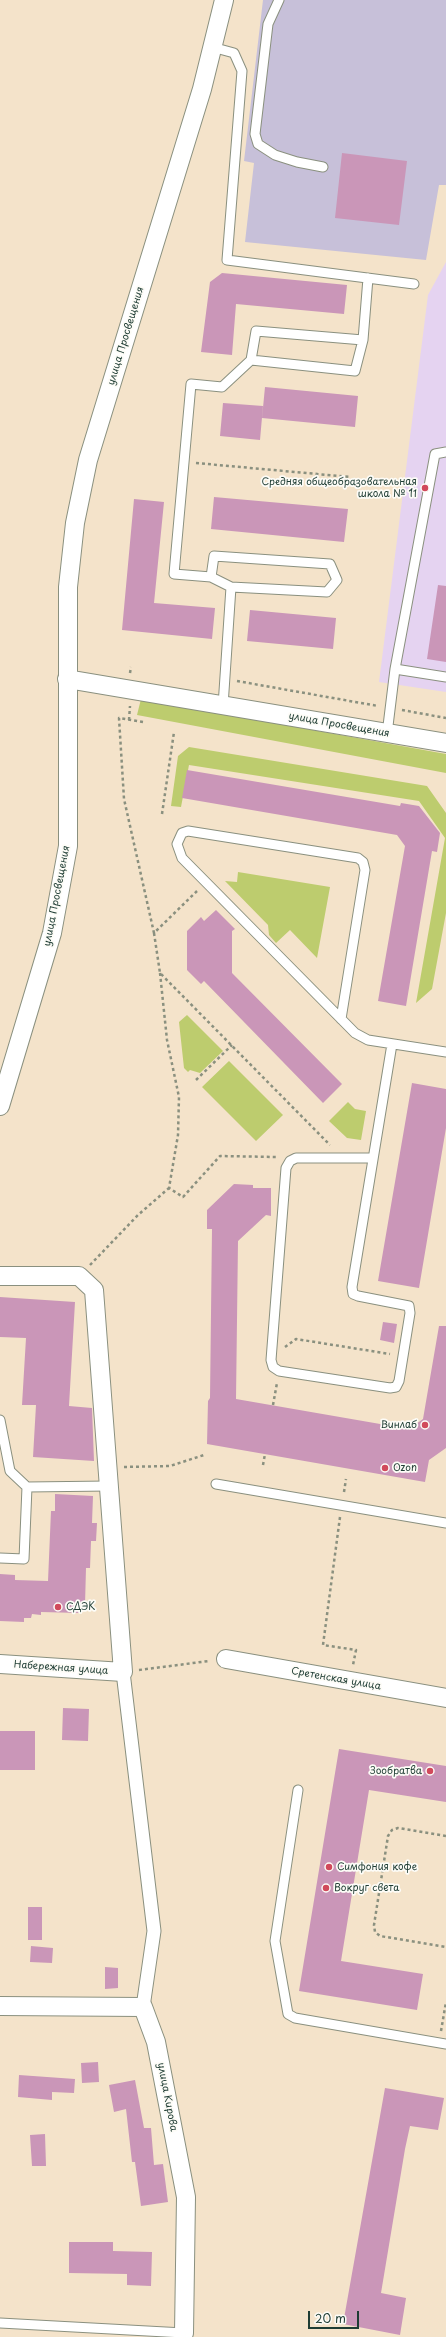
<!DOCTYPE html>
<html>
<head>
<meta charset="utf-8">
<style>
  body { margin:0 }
  #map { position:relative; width:446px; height:2337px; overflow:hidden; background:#f4e3ca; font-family:"Playpen Sans",sans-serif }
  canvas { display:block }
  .scale { position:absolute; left:308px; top:2311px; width:51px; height:18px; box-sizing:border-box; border:2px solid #1f3d34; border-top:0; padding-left:5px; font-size:12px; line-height:14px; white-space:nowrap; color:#1f3d34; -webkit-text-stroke:3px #fdfcf7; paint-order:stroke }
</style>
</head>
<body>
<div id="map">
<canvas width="446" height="2337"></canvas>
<div class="scale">20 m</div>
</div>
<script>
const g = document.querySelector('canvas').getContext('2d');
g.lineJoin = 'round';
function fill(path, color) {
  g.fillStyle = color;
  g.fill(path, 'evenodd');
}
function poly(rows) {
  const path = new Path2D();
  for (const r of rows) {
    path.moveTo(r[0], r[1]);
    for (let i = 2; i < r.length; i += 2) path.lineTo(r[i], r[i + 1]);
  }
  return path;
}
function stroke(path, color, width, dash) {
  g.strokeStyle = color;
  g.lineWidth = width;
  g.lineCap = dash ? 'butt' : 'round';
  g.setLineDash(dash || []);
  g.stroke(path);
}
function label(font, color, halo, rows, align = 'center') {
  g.font = font + ' "Playpen Sans",sans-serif';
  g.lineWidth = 3.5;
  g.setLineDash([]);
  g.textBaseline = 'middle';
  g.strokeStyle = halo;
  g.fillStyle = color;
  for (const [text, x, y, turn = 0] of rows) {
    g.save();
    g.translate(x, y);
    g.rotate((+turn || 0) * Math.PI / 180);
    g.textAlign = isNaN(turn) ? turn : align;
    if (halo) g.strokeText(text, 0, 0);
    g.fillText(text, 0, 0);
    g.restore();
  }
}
fill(poly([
  [446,262,446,692,379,682,428,295]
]), '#e5d3f1');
fill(poly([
  [263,0,446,0,446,185,439,185,426,260,245,242,254,163,244,161]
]), '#c7c0d9');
fill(poly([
  [141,699,446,754,446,773,137,715],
  [189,747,427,786,446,813,446,913,432,989,416,1003,445,838,419,801,189,765,181,807,171,806,178,756],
  [238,872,330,887,317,958,290,930,276,943,269,935,268,925,225,881,237,882],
  [187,1015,223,1051,200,1073,190,1070,188,1072,184,1068,179,1022],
  [229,1061,283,1115,256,1141,202,1087],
  [348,1102,355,1109,366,1111,361,1140,347,1138,329,1121]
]), '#bdcc6e');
fill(poly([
  [342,153,407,161,399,225,335,218],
  [222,273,347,285,344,314,236,304,232,355,201,352,210,282],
  [265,387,358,396,355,427,262,418],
  [223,403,263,406,260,440,220,436],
  [214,497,348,509,344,542,211,529],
  [134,499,164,502,154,603,215,608,212,639,122,630],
  [438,585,446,586,446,662,427,659],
  [250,610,336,618,333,649,247,641],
  [187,770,400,806,401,803,419,806,440,833,437,852,432,851,406,1006,378,1001,405,846,397,835,182,798],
  [216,910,235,929,232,931,232,973,342,1084,323,1103,204,981,201,984,187,970,187,931,201,917,204,921],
  [412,1083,446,1089,446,1128,419,1288,378,1281],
  [234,1184,253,1185,253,1188,271,1188,271,1216,266,1215,238,1241,236,1399,409,1429,423,1419,439,1326,446,1326,446,1448,429,1460,425,1482,207,1444,208,1401,210,1398,212,1229,207,1229,207,1210],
  [0,1297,75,1302,69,1406,92,1408,94,1461,33,1457,36,1405,22,1405,26,1338,0,1337],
  [383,1322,397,1324,394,1343,380,1340],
  [55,1494,93,1496,92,1523,97,1523,96,1541,91,1541,90,1568,86,1568,85,1605,80,1605,80,1613,41,1612,41,1615,32,1614,31,1618,24,1618,24,1622,0,1621,0,1574,15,1575,15,1580,48,1581,51,1511,55,1511],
  [63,1708,89,1709,88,1741,62,1740],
  [0,1731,35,1731,35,1770,0,1770],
  [339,1749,446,1766,446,1802,369,1790,341,1961,423,1974,417,2010,299,1991],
  [28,1907,42,1907,42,1940,28,1940],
  [31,1946,53,1948,52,1963,30,1962],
  [105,1967,118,1968,118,1988,105,1989],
  [98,2062,99,2082,82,2083,81,2063],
  [19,2075,75,2079,74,2093,52,2092,52,2100,18,2097],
  [135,2080,144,2128,151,2128,154,2165,163,2164,168,2202,141,2206,135,2162,132,2162,126,2109,114,2112,109,2085],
  [385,2088,444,2098,438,2130,410,2126,405,2149,381,2293,406,2298,400,2335,343,2324],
  [45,2134,46,2166,32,2166,30,2135],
  [69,2242,113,2242,113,2251,152,2252,151,2286,127,2285,127,2274,69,2273]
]), '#ca96b8');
const service = poly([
  [279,0,268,24,255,134,258,144,275,155,297,162,323,167],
  [212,47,234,53,242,71,227,260,414,284],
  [251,360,355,371,363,340,368,278],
  [211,577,214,556,330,564,337,580,327,592,231,587],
  [395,669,446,677],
  [223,706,231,587,211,577,174,574,191,384,222,387,251,360,256,331,363,340],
  [387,734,395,669,435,454,446,452],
  [341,1019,365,870,363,862,358,858,188,831,182,833,177,844,182,858,355,1033,368,1040,446,1052],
  [373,1158,296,1158,290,1161,286,1168,271,1360,273,1367,279,1371,390,1388,396,1387,399,1381,410,1313,409,1306,358,1296,353,1294,352,1287,392,1044],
  [0,1420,10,1471,27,1487],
  [216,1484,446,1523],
  [0,1558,24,1559,27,1487,109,1486],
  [298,1790,275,1941,288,2014,295,2018,446,2044],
  [0,2323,184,2333,184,2335]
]);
const pedestrian = poly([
  [123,1672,154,1931,143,2007]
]);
const minor = poly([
  [67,679,446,743],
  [0,1106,52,933,68,846,68,587,75,523,88,460,202,89,224,0],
  [0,1276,79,1276,94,1290,123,1672,0,1664],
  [226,1659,446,1698],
  [0,2006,143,2007,156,2042,186,2197,184,2333]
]);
stroke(service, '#8a907f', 11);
stroke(pedestrian, '#8a907f', 15);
stroke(minor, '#8a907f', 20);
stroke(poly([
  [196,463,350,477],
  [130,673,131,667],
  [237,681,378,706],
  [402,710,446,718],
  [129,720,130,706],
  [143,722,119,718,124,799,154,933,197,891],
  [162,814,174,732],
  [154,933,160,973,330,1145],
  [160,973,167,1040,179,1097,178,1135,169,1188,183,1197,220,1156,276,1157],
  [196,1080,232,1045],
  [90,1265,138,1215,169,1188],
  [285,1347,296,1339,390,1354],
  [273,1405,277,1383],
  [263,1465,265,1454],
  [124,1467,170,1466,204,1455],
  [344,1492,346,1479],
  [340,1517,323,1645,356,1650,353,1665],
  [139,1670,209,1661],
  [446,1836,398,1828,392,1830,388,1836,374,1925,375,1932,380,1936,446,1947],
  [441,2031,446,2002]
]), '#8a907f', 2.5, [3, 3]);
stroke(service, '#fff', 9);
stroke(pedestrian, '#fff', 13);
stroke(minor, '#fff', 18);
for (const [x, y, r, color] of [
  [425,488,4,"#d1495b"],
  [425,1425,4,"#d1495b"],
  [385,1468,4,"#d1495b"],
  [58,1607,4,"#d1495b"],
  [430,1771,4,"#d1495b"],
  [329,1867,4,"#d1495b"],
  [326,1888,4,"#d1495b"]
]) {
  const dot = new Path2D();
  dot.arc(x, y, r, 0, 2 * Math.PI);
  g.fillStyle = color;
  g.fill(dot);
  stroke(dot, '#fdfcf7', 1.5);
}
label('10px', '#1f3d34', '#fdfcf7', [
  ["улица Просвещения",126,336,-73],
  ["улица Просвещения",339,725,10],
  ["улица Просвещения",57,896,-79],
  ["Набережная улица",61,1668,4],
  ["Сретенская улица",336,1679,10],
  ["улица Кирова",167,2097,79]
]);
label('10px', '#1f3d34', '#fdfcf7', [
  ["Средняя общеобразовательная",417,482,"right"],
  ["школа № 11",417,494,"right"],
  ["Винлаб",417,1425,"right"],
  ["Ozon",393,1468],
  ["СДЭК",66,1607],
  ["Зообратва",422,1771,"right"],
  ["Симфония кофе",337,1867],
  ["Вокруг света",334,1888]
], 'left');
</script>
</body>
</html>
